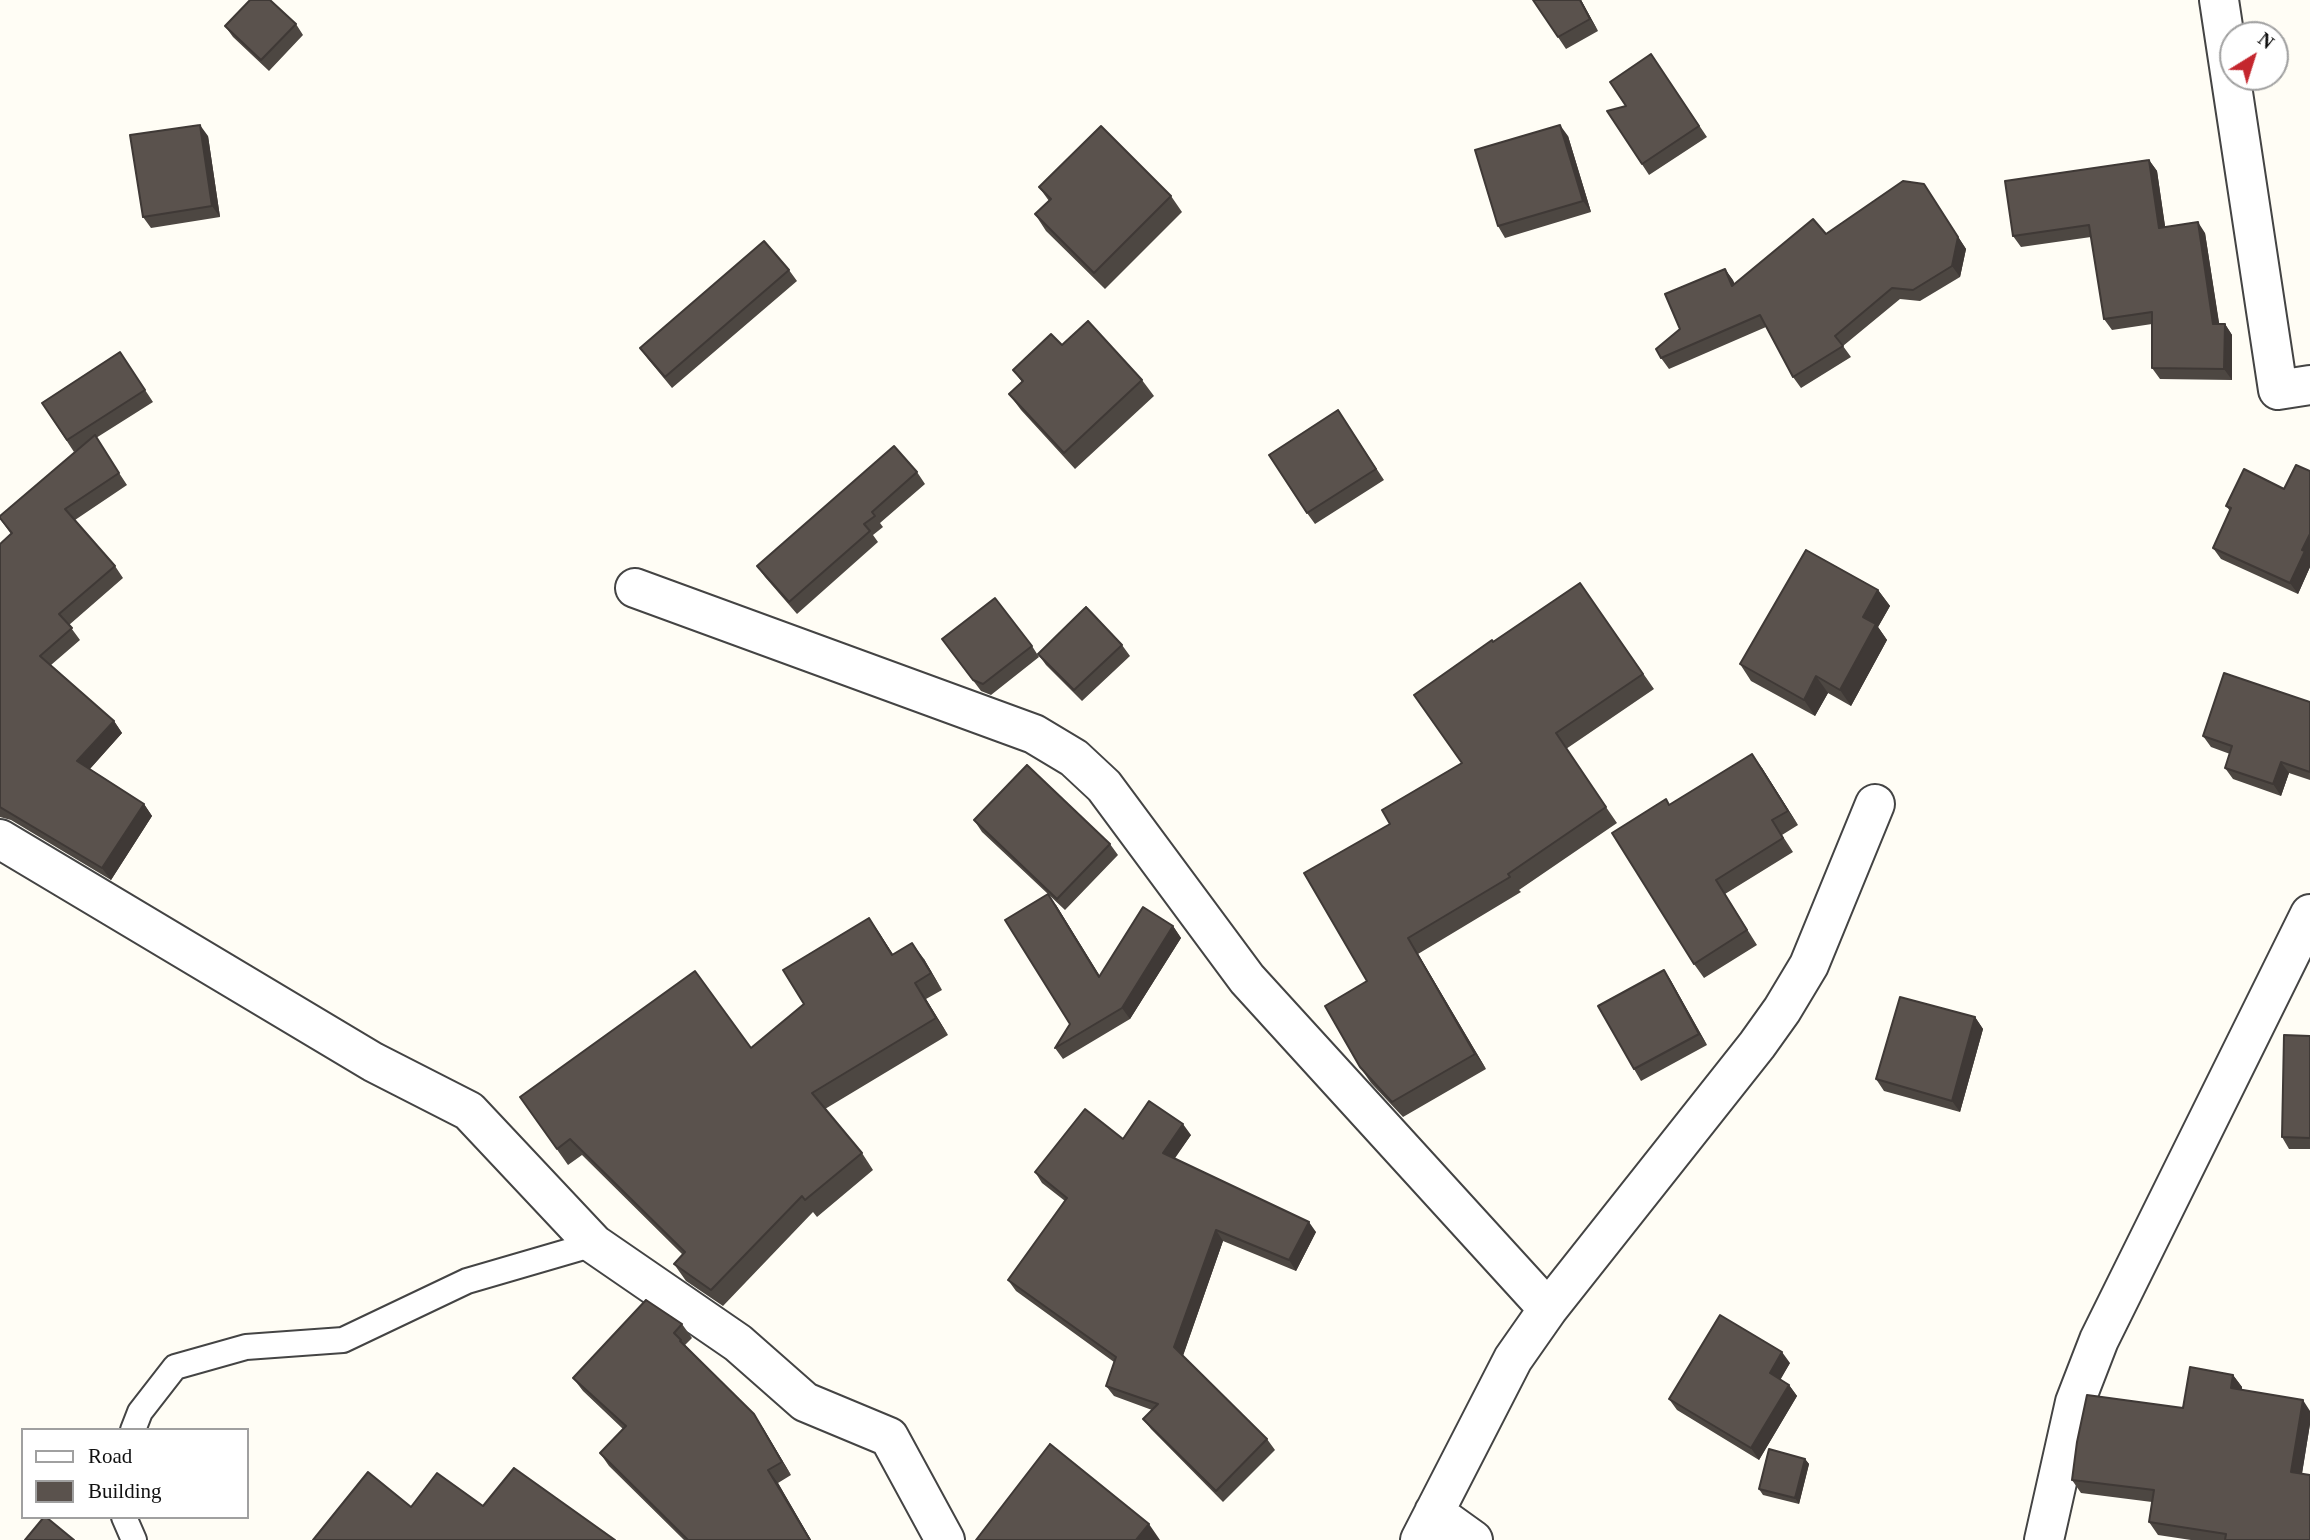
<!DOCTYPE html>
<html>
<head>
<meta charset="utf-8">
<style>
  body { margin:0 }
  #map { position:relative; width:2310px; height:1540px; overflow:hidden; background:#fffdf5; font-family:"Times New Roman",serif }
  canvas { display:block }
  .legend { position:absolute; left:21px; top:1428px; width:228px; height:91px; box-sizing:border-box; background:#fff; border:2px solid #a0a0a0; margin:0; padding:9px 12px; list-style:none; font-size:21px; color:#111 }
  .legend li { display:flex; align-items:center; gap:14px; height:35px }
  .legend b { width:35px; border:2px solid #a0a0a0 }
  .north { position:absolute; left:2219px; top:21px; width:70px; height:70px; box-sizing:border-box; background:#fff; border:2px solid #a0a0a0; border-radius:50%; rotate:38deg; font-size:19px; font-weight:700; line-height:28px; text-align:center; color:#111 }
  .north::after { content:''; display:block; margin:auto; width:24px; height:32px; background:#c4262e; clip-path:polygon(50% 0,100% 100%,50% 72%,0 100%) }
</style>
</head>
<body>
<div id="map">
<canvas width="2310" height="1540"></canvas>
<ul class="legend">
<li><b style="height:9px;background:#fff"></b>Road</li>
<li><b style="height:19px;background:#5a524d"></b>Building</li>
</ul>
<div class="north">N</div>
</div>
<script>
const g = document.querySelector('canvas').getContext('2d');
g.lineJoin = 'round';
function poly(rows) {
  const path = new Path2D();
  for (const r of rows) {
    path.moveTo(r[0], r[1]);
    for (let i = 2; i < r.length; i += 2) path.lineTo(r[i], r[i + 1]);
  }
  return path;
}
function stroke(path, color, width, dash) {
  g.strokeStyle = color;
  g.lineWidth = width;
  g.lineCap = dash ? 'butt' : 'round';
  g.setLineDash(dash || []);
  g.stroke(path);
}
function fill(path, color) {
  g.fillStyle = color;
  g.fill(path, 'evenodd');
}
const service = poly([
  [133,1430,140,1412,175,1367,246,1347,343,1340,467,1281,594,1244],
  [124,1517,134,1540]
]);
const minor = poly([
  [2219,0,2278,390,2310,385],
  [635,588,1034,734,1074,758,1104,786,1247,979,1548,1309],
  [0,839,373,1062,469,1111,594,1244,738,1343,805,1402,889,1437,945,1540],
  [1434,1512,1473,1540],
  [1420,1540,1513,1359,1548,1309,1757,1045,1782,1010,1809,965,1875,804],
  [2044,1540,2075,1402,2099,1340,2310,914]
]);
stroke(service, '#444', 28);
stroke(minor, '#444', 42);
stroke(service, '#fff', 24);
stroke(minor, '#fff', 38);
fill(poly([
  [1533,0,1581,0,1598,31,1566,49],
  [296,24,303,35,269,71,233,37,225,26],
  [1651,54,1707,137,1649,175,1607,111,1626,106],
  [208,136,220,217,151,228,143,217],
  [1568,136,1591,212,1505,238,1498,226],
  [2149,160,2157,171,2165,227,2205,233,2219,324,2225,324,2232,335,2232,380,2160,379,2152,368,2152,324,2112,330,2104,319,2091,237,2021,247,2013,236],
  [1924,184,1966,249,1960,277,1920,301,1900,299,1843,346,1851,357,1801,388,1793,377,1766,327,1669,369,1661,358,1680,329,1725,269,1735,284,1826,234],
  [1039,187,1171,196,1182,212,1105,289,1046,231,1035,214,1049,201],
  [789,270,797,281,672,388,648,359,640,348],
  [1062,345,1142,380,1154,396,1075,469,1021,410,1009,394,1022,382,1013,370],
  [120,352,153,402,96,438,127,485,75,520,115,566,123,578,69,625,80,640,51,665,114,721,122,733,90,769,144,804,152,816,111,880,11,820,0,817,0,544,11,534,0,519,78,449,74,452,42,403],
  [1338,410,1384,480,1315,524,1307,513],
  [2310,471,2310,567,2298,594,2221,559,2213,548,2230,511,2226,506,2284,489],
  [917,472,925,484,880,523,883,527,873,535,878,542,797,614,765,577,757,566],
  [1580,583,1654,689,1566,749,1617,823,1519,890,1521,892,1418,954,1486,1069,1403,1117,1371,1083,1360,1067,1367,981,1390,824,1462,763,1493,642],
  [1878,590,1890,606,1878,627,1887,640,1851,706,1828,693,1815,716,1751,681,1740,664],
  [942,639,1032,646,1039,657,991,695,981,691],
  [1122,645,1130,656,1082,701,1046,665,1038,654],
  [2310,702,2310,780,2289,773,2281,796,2233,779,2225,768,2230,754,2211,747,2203,736],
  [1762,768,1798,825,1782,835,1793,852,1725,894,1757,945,1704,978,1694,964,1670,805],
  [974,820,1110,844,1118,855,1065,910,982,832],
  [1056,905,1100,976,1173,926,1181,938,1130,1019,1063,1059,1055,1048,1070,1024],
  [869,918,893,954,924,959,942,990,926,999,948,1035,825,1109,862,1153,873,1170,817,1217,813,1212,723,1306,686,1281,674,1264,683,1255,582,1155,568,1165,520,1097,751,1048,804,1004],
  [1664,970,1671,981,1707,1045,1641,1081,1634,1069],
  [1975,1017,1983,1029,1960,1112,1884,1091,1876,1079],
  [2310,1036,2310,1149,2289,1149,2282,1137],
  [1191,1135,1174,1158,1316,1232,1296,1271,1223,1241,1183,1356,1267,1439,1275,1450,1223,1502,1151,1429,1143,1419,1152,1410,1114,1396,1106,1386,1114,1362,1016,1291,1008,1280,1065,1201,1042,1183,1035,1172,1123,1139],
  [682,1324,692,1338,685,1345,688,1348,763,1428,791,1475,778,1483,811,1540,684,1540,609,1466,600,1453,623,1429,583,1391,573,1378],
  [1790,1363,1780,1379,1789,1385,1797,1396,1759,1460,1677,1410,1669,1399],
  [2233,1375,2242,1387,2242,1390,2310,1411,2310,1424,2302,1474,2310,1540,2191,1540,2158,1535,2149,1522,2152,1502,2081,1493,2072,1480],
  [1805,1459,1809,1464,1799,1504,1763,1495,1759,1489]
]), '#4d4742');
fill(poly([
  [1580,0,1581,0,1598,31,1590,19],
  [200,125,208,136,220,217,212,206],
  [1560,125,1568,136,1591,212,1583,201],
  [2149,160,2157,171,2167,239,2159,228],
  [1924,184,1966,249,1960,277,1952,266],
  [2198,222,2205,233,2221,335,2213,324],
  [1725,269,1733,280,1740,297,1732,286],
  [2225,324,2232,335,2232,380,2224,369],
  [2310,534,2310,567,2298,594,2290,583,2302,550],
  [1878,590,1890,606,1878,627,1887,640,1851,706,1840,690,1863,617],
  [1816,676,1828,693,1815,716,1804,700],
  [114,721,122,733,86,773,77,761],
  [1752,754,1762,768,1798,825,1788,811],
  [2281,762,2289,773,2281,796,2273,784],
  [144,804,152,816,111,880,102,868],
  [1048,894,1056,905,1107,988,1099,977],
  [869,918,880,934,903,971,892,955],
  [1173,926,1181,938,1130,1019,1122,1008],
  [1408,938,1418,954,1486,1069,1475,1054],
  [912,943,924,959,942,990,931,973],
  [1664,970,1671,981,1707,1045,1699,1034],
  [915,983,926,999,948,1035,936,1018],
  [1975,1017,1983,1029,1960,1112,1952,1101],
  [1183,1124,1191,1135,1171,1164,1163,1153],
  [1309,1222,1316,1232,1296,1271,1289,1260],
  [1216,1230,1223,1241,1182,1358,1174,1347],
  [1782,1352,1790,1363,1778,1384,1770,1373],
  [2233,1375,2242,1387,2240,1401,2231,1388],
  [1789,1385,1797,1396,1759,1460,1751,1448],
  [2303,1400,2310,1411,2310,1424,2300,1485,2291,1472],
  [754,1414,763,1428,791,1475,782,1462],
  [1805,1459,1809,1464,1799,1504,1795,1498],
  [768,1470,778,1483,811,1540,810,1540],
  [1149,1524,1160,1540,1136,1540]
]), '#3f3936');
const building = poly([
  [250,0,270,0,296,24,261,60,225,26,250,0],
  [1533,0,1580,0,1590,19,1558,37,1533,0],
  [1651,54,1699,126,1642,164,1607,111,1626,106,1610,82,1651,54],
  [200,125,212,206,143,217,130,135,200,125],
  [1560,125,1583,201,1498,226,1475,150,1560,125],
  [1101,126,1171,196,1094,273,1035,214,1051,199,1039,187,1101,126],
  [2149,160,2159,228,2198,222,2213,324,2225,324,2224,369,2152,368,2152,312,2104,319,2089,225,2013,236,2005,181,2149,160],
  [1903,181,1924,184,1958,237,1952,266,1913,290,1892,288,1835,336,1843,346,1793,377,1760,315,1661,358,1656,349,1680,329,1665,294,1725,269,1732,286,1813,219,1826,234,1903,181],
  [764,241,789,270,665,377,640,348,764,241],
  [1088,321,1142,380,1064,453,1009,394,1023,381,1013,370,1051,334,1062,345,1088,321],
  [120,352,145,390,67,440,42,403,120,352],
  [1338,410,1376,469,1307,513,1269,455,1338,410],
  [95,435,119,473,65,509,115,566,59,614,72,628,40,656,114,721,77,761,144,804,102,868,0,807,0,544,12,533,0,518,0,516,95,435],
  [894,446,917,472,872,512,875,516,864,524,870,531,789,602,757,566,894,446],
  [2296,465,2310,471,2310,534,2302,550,2305,551,2290,583,2213,548,2231,508,2226,506,2244,469,2284,489,2296,465],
  [1806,550,1878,590,1863,617,1876,624,1840,690,1816,676,1804,700,1740,664,1806,550],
  [1580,583,1643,674,1556,733,1606,807,1508,874,1510,877,1408,938,1475,1054,1392,1102,1360,1067,1325,1006,1367,981,1304,873,1390,824,1382,810,1462,763,1414,695,1492,640,1493,642,1580,583],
  [995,598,1032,646,983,684,973,680,942,639,995,598],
  [1086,607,1122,645,1074,690,1038,654,1086,607],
  [2224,673,2310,702,2310,772,2281,762,2273,784,2225,768,2232,746,2203,736,2224,673],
  [1752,754,1788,811,1772,820,1783,838,1716,880,1747,930,1694,964,1612,833,1666,799,1669,805,1752,754],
  [1027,765,1110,844,1057,899,974,820,1027,765],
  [1048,894,1099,977,1143,907,1173,926,1122,1008,1055,1048,1070,1024,1005,920,1048,894],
  [869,918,892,955,912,943,931,973,915,983,936,1018,812,1093,862,1153,805,1200,802,1196,711,1290,674,1264,685,1252,570,1139,557,1149,520,1097,695,971,751,1048,804,1004,783,970,869,918],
  [1664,970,1699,1034,1634,1069,1598,1006,1664,970],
  [1900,997,1975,1017,1952,1101,1876,1079,1900,997],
  [2284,1035,2310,1036,2310,1138,2282,1137,2284,1035],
  [1149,1101,1183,1124,1163,1153,1309,1222,1289,1260,1216,1230,1174,1347,1267,1439,1216,1491,1143,1419,1158,1404,1106,1386,1116,1357,1008,1280,1067,1198,1035,1172,1085,1109,1123,1139,1149,1101],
  [646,1300,682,1324,674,1333,681,1340,680,1341,754,1414,782,1462,768,1470,810,1540,688,1540,600,1453,626,1426,573,1378,646,1300],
  [1720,1315,1782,1352,1770,1373,1789,1385,1751,1448,1669,1399,1720,1315],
  [2190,1367,2233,1375,2231,1388,2303,1400,2291,1472,2310,1475,2310,1540,2225,1540,2226,1534,2149,1522,2154,1490,2072,1480,2077,1442,2087,1395,2183,1408,2190,1367],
  [1050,1444,1149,1524,1136,1540,976,1540,1050,1444],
  [1769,1449,1805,1459,1795,1498,1759,1489,1769,1449],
  [514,1468,615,1540,313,1540,368,1472,411,1507,437,1473,483,1506,514,1468],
  [44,1517,46,1517,74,1540,25,1540,44,1517]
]);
fill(building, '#5a524d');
stroke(building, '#3f3936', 2);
</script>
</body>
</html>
